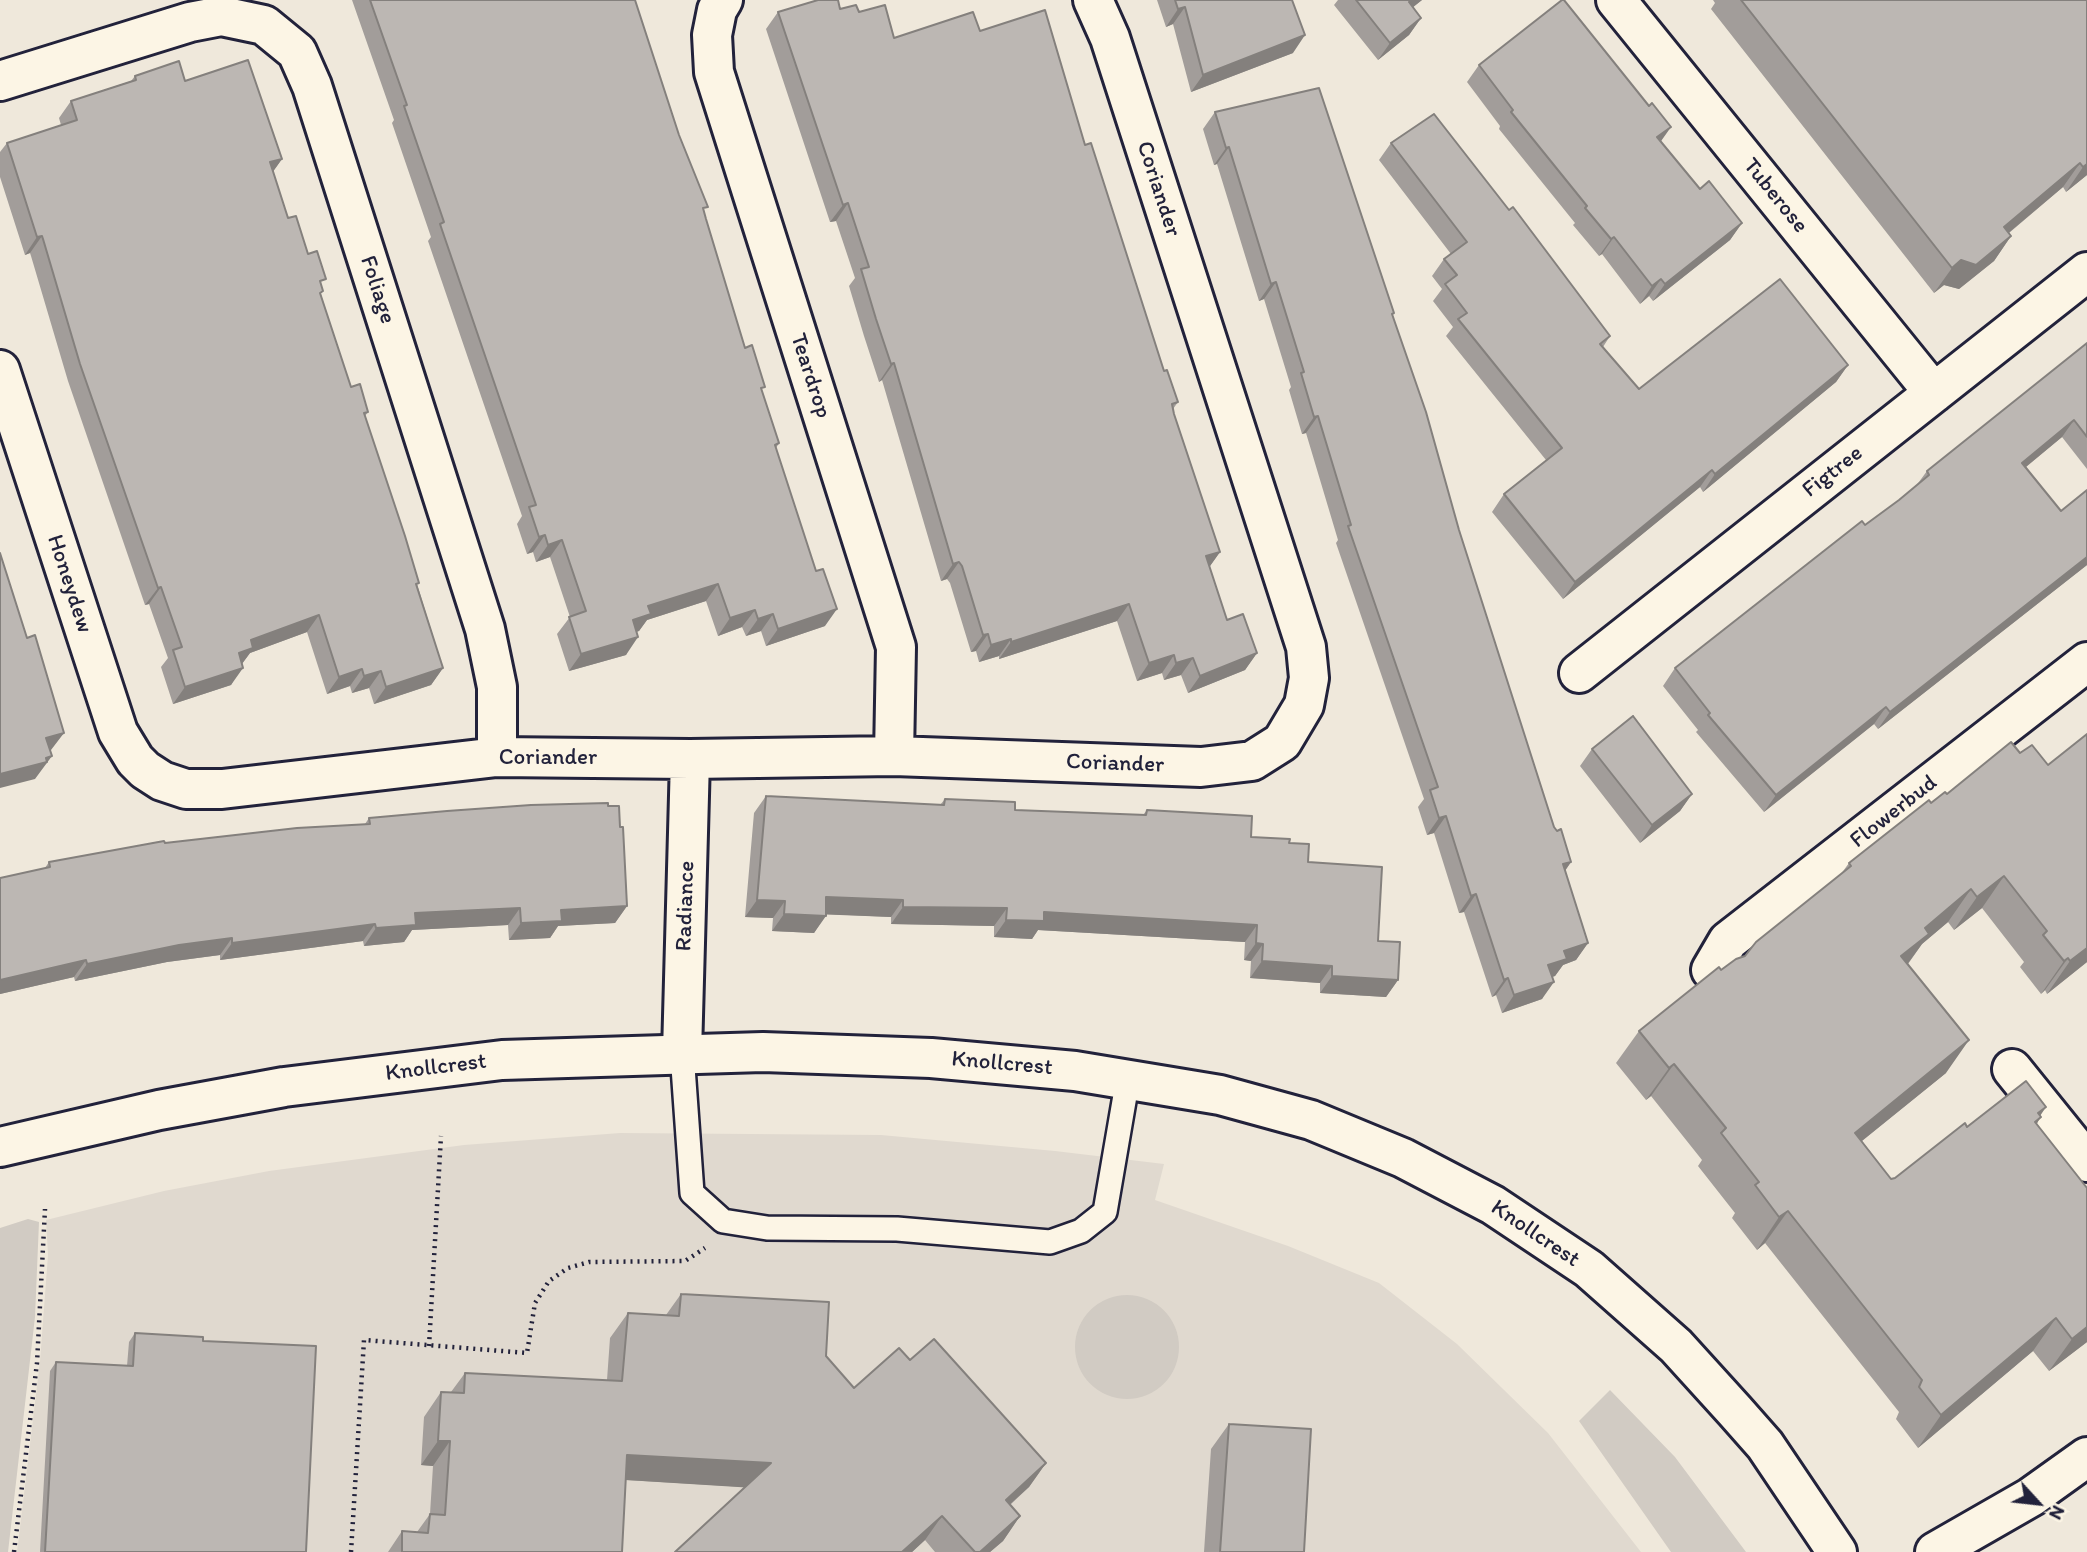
<!DOCTYPE html>
<html>
<head>
<meta charset="utf-8">
<style>
  body { margin:0 }
  #map { position:relative; width:2087px; height:1552px; overflow:hidden; background:#efe8db; font-family:Itim,sans-serif }
  canvas { display:block }
  .north { position:absolute; left:2003px; top:1468px; width:70px; height:70px; -webkit-text-stroke:5px #fcf5e5; paint-order:stroke; rotate:117deg; font-size:19px; font-weight:700; line-height:28px; text-align:center; color:#22223b }
  .north::after { content:''; display:block; margin:auto; width:24px; height:32px; background:#22223b; clip-path:polygon(50% 0,100% 100%,50% 72%,0 100%) }
</style>
</head>
<body>
<div id="map">
<canvas width="2087" height="1552"></canvas>
<div class="north">N</div>
</div>
<script>
const g = document.querySelector('canvas').getContext('2d');
g.lineJoin = 'round';
function fill(path, color) {
  g.fillStyle = color;
  g.fill(path, 'evenodd');
}
function poly(rows) {
  const path = new Path2D();
  for (const r of rows) {
    if (r.length === 3) {
      path.moveTo(r[0] + r[2], r[1]);
      path.arc(r[0], r[1], r[2], 0, 2 * Math.PI);
      continue;
    }
    path.moveTo(r[0], r[1]);
    for (let i = 2; i < r.length; i += 2) path.lineTo(r[i], r[i + 1]);
  }
  return path;
}
function stroke(path, color, width, dash) {
  g.strokeStyle = color;
  g.lineWidth = width;
  g.lineCap = dash ? 'butt' : 'round';
  g.setLineDash(dash || []);
  g.stroke(path);
}
function label(font, color, halo, rows, align = 'center') {
  g.font = font + ' Itim,sans-serif';
  g.lineWidth = 5;
  g.setLineDash([]);
  g.textBaseline = 'middle';
  g.strokeStyle = halo;
  g.fillStyle = color;
  for (const [text, x, y, turn = 0] of rows) {
    g.save();
    g.translate(x, y);
    g.rotate((+turn || 0) * Math.PI / 180);
    g.textAlign = isNaN(turn) ? turn : align;
    if (halo) g.strokeText(text, 0, 0);
    g.fillText(text, 0, 0);
    g.restore();
  }
}
fill(poly([
  [620,1133,881,1135,1055,1151,1164,1164,1155,1200,1288,1246,1379,1283,1457,1344,1548,1433,1641,1552,17,1552,40,1361,48,1255,46,1220,164,1191,269,1171,464,1145]
]), '#e0d9cf');
fill(poly([
  [28,1219,39,1222,35,1317,8,1552,0,1552,0,1228],
  [1127,1347,52],
  [1610,1390,1675,1457,1746,1552,1671,1552,1579,1421]
]), '#d1cbc3');
const service = poly([
  [682,1053,692,1193,723,1221,767,1228,897,1229,1050,1242,1081,1231,1105,1212,1128,1078]
]);
const minor = poly([
  [723,0,717,10,712,35,714,72,896,647,894,756],
  [1616,0,1934,393],
  [0,81,190,22,221,16,264,25,297,52,312,86,485,629,497,687,497,757],
  [0,370,118,732,135,760,145,770,162,781,186,789,222,789,497,757,690,759,894,756,1201,767,1252,761,1282,742,1304,705,1309,678,1306,647,1110,38,1093,0],
  [1579,673,2087,272],
  [1711,970,1728,941,2087,662],
  [682,1053,690,759],
  [2012,1069,2087,1162],
  [1935,1552,2031,1497,2087,1457]
]);
const tertiary = poly([
  [0,1147,159,1110,284,1087,502,1060,763,1052,931,1058,1075,1071,1220,1095,1311,1120,1403,1158,1493,1205,1589,1269,1676,1346,1735,1411,1765,1445,1837,1552]
]);
stroke(service, '#22223b', 28);
stroke(minor, '#22223b', 44);
stroke(tertiary, '#22223b', 44);
stroke(poly([
  [429,1346,441,1136],
  [14,1552,37,1363,45,1209],
  [351,1552,364,1340,527,1353,535,1303,549,1281,568,1268,589,1262,685,1261,705,1248]
]), '#22223b', 4.5, [2, 5]);
stroke(service, '#fcf5e5', 23);
stroke(minor, '#fcf5e5', 38);
stroke(tertiary, '#fcf5e5', 38);
fill(poly([
  [352,0,635,0,704,213,745,348,762,391,779,443,776,448,825,626,766,646,761,631,746,636,742,627,718,636,706,601,647,620,639,631,636,632,626,655,569,671,557,634,570,617,550,557,536,562,533,552,527,554,517,524,522,516,428,241,431,237,392,123,394,120],
  [1157,0,1292,0,1293,53,1191,92,1173,24,1166,27],
  [1338,0,1422,0,1413,7,1421,18,1409,35,1378,60,1334,5],
  [1713,0,2087,0,2087,175,2066,192,2063,187,2009,233,2011,236,1994,261,1959,289,1944,285,1934,293,1711,9,1715,3],
  [840,9,859,12,894,38,980,31,1085,145,1164,371,1178,402,1173,409,1174,414,1220,552,1209,567,1227,620,1257,653,1245,670,1188,693,1181,675,1164,680,1162,673,1137,681,1117,621,999,659,999,656,979,662,976,651,971,652,950,583,947,579,941,581,882,380,879,382,864,336,849,286,855,278,836,221,830,222,766,29,778,12],
  [1479,65,1660,141,1700,189,1742,223,1730,240,1653,301,1649,296,1640,304,1602,254,1599,256,1573,225,1575,223,1499,129,1500,126,1467,82],
  [135,76,185,81,282,159,273,171,288,218,308,254,321,285,321,295,351,387,368,412,365,416,443,668,431,685,374,704,369,688,352,693,350,686,327,694,307,632,250,653,242,664,231,685,173,704,161,667,168,658,149,604,145,605,68,381,31,256,30,253,25,255,0,177,0,152,7,143,61,125,59,118,71,101,131,81],
  [1215,112,1392,316,1459,530,1554,827,1571,862,1565,871,1588,943,1576,960,1563,965,1555,976,1552,977,1542,999,1502,1013,1496,995,1492,997,1464,912,1459,913,1434,833,1427,835,1418,807,1424,799,1336,543,1338,540,1306,433,1302,434,1289,390,1291,387,1264,299,1259,301,1217,164,1214,165,1203,129],
  [1391,143,1509,210,1610,336,1603,347,1639,389,1848,365,1836,382,1703,492,1700,487,1563,599,1492,512,1504,494,1546,460,1446,336,1453,327,1433,301,1442,289,1432,276,1444,259,1451,254,1379,160],
  [2087,343,2087,469,2062,437,2026,467,2061,511,2087,490,2087,565,1878,729,1874,724,1764,812,1696,732,1698,730,1663,686,1675,668,1899,500,1916,486,1927,471],
  [1592,749,1692,794,1680,811,1640,843,1580,766],
  [1945,792,2087,962,2047,994,2045,990,2041,994,2020,967,2024,962,1982,908,1954,930,1948,922,1922,944,1908,964,1946,1073,1862,1141,1891,1179,1895,1178,1967,1127,2040,1115,2037,1124,2087,1188,2087,1342,2049,1371,2033,1351,1918,1448,1896,1419,1899,1412,1765,1243,1757,1250,1732,1218,1735,1213,1698,1166,1702,1160,1651,1096,1646,1100,1616,1063,1639,1031,1721,970,1745,956,1841,874,1849,863],
  [766,796,940,805,945,799,1015,810,1143,815,1147,810,1251,837,1289,843,1308,862,1378,941,1398,980,1386,997,1320,993,1320,983,1250,978,1251,961,1244,960,1245,942,1038,930,1032,939,994,937,994,926,891,924,891,917,826,914,814,933,772,931,773,918,745,917,754,813],
  [608,806,620,827,627,906,615,923,558,926,550,938,509,940,508,925,412,930,404,942,364,946,363,941,220,960,220,955,167,962,75,981,74,977,0,994,0,878,45,868,49,862,165,843,365,824,369,818],
  [681,1294,826,1356,854,1388,910,1360,1046,1463,1029,1487,1010,1505,1020,1516,1003,1541,990,1552,935,1552,925,1540,912,1552,675,1552,745,1487,626,1480,622,1552,388,1552,402,1531,417,1532,430,1514,433,1466,421,1465,424,1417,441,1392,451,1392,465,1373,607,1380,610,1338,628,1313,666,1315],
  [135,1333,203,1341,306,1552,40,1552,50,1371,56,1362,127,1366,129,1342],
  [1229,1424,1304,1552,1204,1552,1211,1449]
]), '#a29d9a');
fill(poly([
  [1412,0,1422,0,1397,20,1409,2],
  [1185,7,1173,24,1166,27,1178,9],
  [1421,18,1409,35,1378,60,1390,43],
  [1305,35,1293,53,1191,92,1203,75],
  [1671,127,1659,144,1657,137],
  [1229,147,1217,164,1214,165,1226,148],
  [282,159,270,176,270,162],
  [2080,163,2063,187,1987,251,2004,227],
  [2087,164,2087,175,2066,192,2083,167],
  [848,203,836,221,830,222,843,205],
  [1742,223,1730,240,1653,301,1665,284],
  [42,236,30,253,25,255,37,237],
  [2011,236,1994,261,1959,289,1944,285,1934,293,1952,268,1961,260],
  [1614,237,1602,254,1599,256,1611,239],
  [1661,279,1649,296,1640,304,1652,286],
  [1276,282,1264,299,1259,301,1271,284],
  [894,363,882,380,879,382,891,364],
  [1848,365,1836,382,1703,492,1715,474],
  [1318,416,1306,433,1302,434,1314,417],
  [2074,420,2062,437,2010,480,2022,463],
  [1712,470,1700,487,1563,599,1575,582],
  [545,535,533,552,527,554,539,537],
  [562,540,550,557,536,562,548,545],
  [1220,552,1208,569,1206,556],
  [2087,557,2087,565,1878,729,1890,712],
  [959,562,947,579,941,581,953,564],
  [718,584,706,601,647,620,639,631,620,637,633,620,648,606],
  [161,587,149,604,145,605,158,588],
  [1129,604,1117,621,999,659,1011,642],
  [837,609,825,626,766,646,778,629],
  [755,610,742,627,718,636,730,618],
  [773,614,761,631,746,636,758,619],
  [319,615,307,632,250,653,241,665,239,653,251,640],
  [988,634,976,651,971,652,983,635],
  [638,637,626,655,569,671,581,654],
  [1011,639,999,656,979,662,991,645],
  [1257,653,1245,670,1188,693,1200,676],
  [1174,655,1162,673,1137,681,1149,663],
  [1193,658,1181,675,1164,680,1176,663],
  [243,668,231,685,173,704,185,687],
  [443,668,431,685,374,704,386,687],
  [362,669,350,686,327,694,339,677],
  [381,671,369,688,352,693,364,676],
  [1886,707,1874,724,1764,812,1776,795],
  [64,733,51,750,34,755,46,738],
  [52,756,35,779,0,788,0,774],
  [1692,794,1680,811,1640,843,1652,825],
  [1446,816,1434,833,1427,835,1439,818],
  [1571,862,1559,879,1563,864],
  [2004,876,1982,908,1954,930,1977,897],
  [1971,889,1948,922,1922,944,1906,966,1901,956,1925,928],
  [1476,894,1464,912,1459,913,1471,896],
  [826,897,903,900,891,917,814,914],
  [757,900,785,901,773,918,745,917],
  [627,906,615,923,558,926,550,938,509,940,521,923,561,910],
  [903,907,1007,908,994,926,891,924],
  [520,908,508,925,412,930,404,942,364,946,376,928,415,913],
  [1044,912,1257,925,1245,942,1038,930,1032,939,994,937,1006,920],
  [784,914,826,916,814,933,772,931],
  [375,924,363,941,220,960,232,943],
  [232,938,220,955,167,962,75,981,87,964,179,945],
  [1256,943,1263,944,1251,961,1244,960],
  [1588,943,1576,960,1563,965,1555,976,1536,982,1548,965,1564,951],
  [2087,948,2087,962,2047,994,2070,961],
  [2068,958,2045,990,2041,994,2064,961],
  [86,960,74,977,0,994,0,980],
  [1262,961,1332,966,1320,983,1250,978],
  [1332,976,1398,980,1386,997,1320,993],
  [1508,978,1496,995,1492,997,1504,980],
  [1554,982,1542,999,1502,1013,1514,995],
  [1969,1040,1946,1073,1832,1165,1855,1133],
  [1674,1064,1651,1096,1646,1100,1669,1068],
  [2046,1107,2036,1122,2041,1117,2019,1150,2038,1113],
  [1788,1211,1765,1243,1757,1250,1779,1217],
  [2056,1318,2033,1351,1918,1448,1941,1415],
  [2087,1327,2087,1342,2049,1371,2072,1339],
  [438,1441,450,1441,433,1466,421,1465],
  [627,1455,771,1463,754,1488,610,1479],
  [1046,1463,1029,1487,988,1524,1006,1500],
  [942,1516,925,1540,912,1552,902,1552],
  [1020,1516,1003,1541,990,1552,980,1552]
]), '#84807d');
const building = poly([
  [370,0,635,0,679,135,708,207,703,208,706,219,745,348,752,345,765,387,761,388,779,443,775,445,816,571,823,569,837,609,778,629,773,614,758,619,755,610,730,618,718,584,648,606,651,614,633,620,638,637,581,654,569,617,586,611,562,540,548,545,545,535,539,537,529,507,536,505,440,224,444,222,404,106,407,105,370,0],
  [818,0,838,0,840,9,856,5,859,12,885,5,894,38,973,12,980,31,1045,10,1085,145,1091,143,1164,371,1167,370,1178,402,1172,404,1174,414,1220,552,1206,556,1227,620,1243,614,1257,653,1200,676,1193,658,1176,663,1174,655,1149,663,1129,604,1011,642,1011,639,991,645,988,634,983,635,962,566,959,562,953,564,894,363,891,364,876,319,861,269,869,267,848,203,843,205,778,12,818,0],
  [1175,0,1292,0,1305,35,1203,75,1185,7,1178,9,1175,0],
  [1356,0,1412,0,1409,2,1421,18,1390,43,1356,0],
  [1562,0,1564,0,1649,106,1652,103,1671,127,1657,137,1700,189,1709,181,1742,223,1665,284,1661,279,1652,286,1614,237,1611,239,1585,208,1587,206,1511,112,1513,110,1479,65,1562,0],
  [1741,0,2087,0,2087,164,2083,167,2080,163,2004,227,2011,236,1976,265,1961,260,1952,268,1741,0],
  [248,60,282,159,270,162,288,218,296,216,308,254,317,251,326,279,320,281,323,291,320,293,351,387,360,384,368,412,364,413,405,536,419,583,416,584,443,668,386,687,381,671,364,676,362,669,339,677,319,615,251,640,253,648,239,653,243,668,185,687,173,650,182,647,161,587,158,588,80,364,43,239,42,236,37,237,7,143,77,120,71,101,136,80,135,76,179,61,185,81,248,60],
  [1319,88,1394,313,1392,314,1426,412,1459,530,1554,827,1557,831,1561,829,1571,862,1563,864,1588,943,1564,951,1567,959,1548,965,1554,982,1514,995,1508,978,1504,980,1476,894,1471,896,1446,816,1439,818,1430,790,1438,787,1348,526,1351,525,1318,416,1314,417,1301,373,1304,372,1276,282,1271,284,1229,147,1226,148,1215,112,1319,88],
  [1434,114,1509,210,1513,207,1610,336,1600,344,1639,389,1780,279,1848,365,1715,474,1712,470,1575,582,1504,494,1562,448,1458,319,1467,313,1445,284,1457,275,1444,259,1467,242,1391,143,1434,114],
  [2087,343,2087,437,2074,420,2022,463,2061,511,2087,490,2087,557,1890,712,1886,707,1776,795,1708,715,1710,713,1675,668,1862,521,1865,525,1899,500,1929,475,1927,471,2087,343],
  [0,553,27,638,35,635,64,733,46,738,52,756,46,758,47,762,0,774,0,553],
  [1633,716,1692,794,1652,825,1592,749,1633,716],
  [2087,734,2087,948,2070,961,2068,958,2064,961,2043,935,2047,931,2004,876,1977,897,1971,889,1925,928,1929,934,1901,956,1969,1040,1855,1133,1891,1179,1895,1178,1965,1123,1967,1127,2026,1081,2046,1107,2038,1113,2041,1117,2035,1122,2087,1188,2087,1327,2072,1339,2056,1318,1941,1415,1919,1387,1922,1380,1788,1211,1779,1217,1755,1185,1759,1182,1721,1133,1726,1128,1674,1064,1669,1068,1639,1031,1719,967,1721,970,1736,959,1745,956,1756,942,1851,866,1849,863,1929,800,1931,803,1945,792,1947,794,2011,742,2020,753,2032,745,2048,765,2087,734],
  [766,796,944,805,945,799,1015,802,1015,810,1146,815,1147,810,1252,816,1251,837,1290,839,1289,843,1309,844,1308,862,1382,867,1378,941,1400,942,1398,980,1332,976,1332,966,1262,961,1263,944,1256,943,1257,925,1044,912,1044,921,1006,920,1007,908,903,907,903,900,826,897,826,916,784,914,785,901,757,900,766,796],
  [608,803,608,806,619,806,620,827,623,827,627,906,561,910,562,921,521,923,520,908,415,913,416,925,376,928,375,924,232,943,232,938,179,945,87,964,86,960,0,980,0,878,50,867,49,862,164,841,165,843,297,828,370,824,369,818,447,811,531,805,608,803],
  [681,1294,829,1302,826,1356,854,1388,899,1348,910,1360,934,1339,1046,1463,1006,1500,1020,1516,980,1552,975,1552,942,1516,902,1552,675,1552,771,1463,627,1455,622,1552,402,1552,402,1531,428,1533,430,1514,445,1515,450,1441,438,1441,441,1392,464,1393,465,1373,622,1381,628,1313,679,1316,681,1294],
  [135,1333,203,1337,203,1341,316,1346,306,1552,45,1552,56,1362,133,1366,135,1333],
  [1229,1424,1311,1429,1304,1552,1220,1552,1229,1424]
]);
fill(building, '#bcb7b3');
stroke(building, '#84807d', 2);
label('23px', '#22223b', '#fcf5e5', [
  ["Coriander",1158,189,72],
  ["Tuberose",1775,196,51],
  ["Foliage",377,290,72],
  ["Teardrop",810,376,72],
  ["Figtree",1833,472,-38],
  ["Honeydew",69,584,72],
  ["Coriander",548,758],
  ["Coriander",1115,764,2],
  ["Flowerbud",1894,812,-38],
  ["Radiance",686,906,-88],
  ["Knollcrest",1002,1064,5],
  ["Knollcrest",436,1068,-7],
  ["Knollcrest",1535,1234,34]
]);
</script>
</body>
</html>
